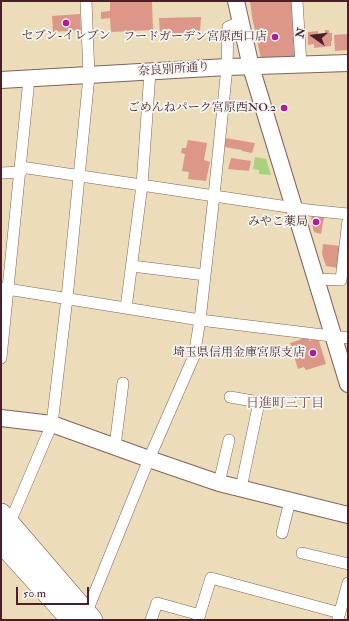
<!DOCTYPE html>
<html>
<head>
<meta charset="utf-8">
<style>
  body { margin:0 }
  #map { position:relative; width:349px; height:621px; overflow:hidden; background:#eddcb9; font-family:"IM FELL Double Pica",serif }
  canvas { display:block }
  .frame { position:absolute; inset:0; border:2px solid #4a1f2b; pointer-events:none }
  .north { position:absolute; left:293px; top:16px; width:40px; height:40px; -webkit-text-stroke:3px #f6f6f2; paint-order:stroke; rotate:284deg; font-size:11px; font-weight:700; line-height:16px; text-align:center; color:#4a1f2b }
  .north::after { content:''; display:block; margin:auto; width:14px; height:18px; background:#4a1f2b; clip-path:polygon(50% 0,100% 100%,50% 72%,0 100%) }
  .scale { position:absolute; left:16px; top:587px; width:73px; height:18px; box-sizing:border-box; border:2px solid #4a1f2b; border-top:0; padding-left:5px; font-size:12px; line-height:14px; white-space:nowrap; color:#4a1f2b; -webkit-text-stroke:3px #f6f6f2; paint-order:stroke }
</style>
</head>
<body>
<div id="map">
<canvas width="349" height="621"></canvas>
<div class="frame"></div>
<div class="north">N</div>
<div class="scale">50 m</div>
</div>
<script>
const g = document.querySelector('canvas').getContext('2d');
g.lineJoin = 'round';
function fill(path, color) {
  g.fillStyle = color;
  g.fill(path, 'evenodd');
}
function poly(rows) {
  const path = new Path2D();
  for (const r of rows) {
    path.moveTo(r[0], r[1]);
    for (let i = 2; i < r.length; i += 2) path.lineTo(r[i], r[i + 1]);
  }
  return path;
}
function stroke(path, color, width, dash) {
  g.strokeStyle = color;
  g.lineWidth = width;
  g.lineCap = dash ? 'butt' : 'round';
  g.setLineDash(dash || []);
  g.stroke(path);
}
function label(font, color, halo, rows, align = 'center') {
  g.font = font + ' "IM FELL Double Pica","Noto Serif JP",serif';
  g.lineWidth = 3.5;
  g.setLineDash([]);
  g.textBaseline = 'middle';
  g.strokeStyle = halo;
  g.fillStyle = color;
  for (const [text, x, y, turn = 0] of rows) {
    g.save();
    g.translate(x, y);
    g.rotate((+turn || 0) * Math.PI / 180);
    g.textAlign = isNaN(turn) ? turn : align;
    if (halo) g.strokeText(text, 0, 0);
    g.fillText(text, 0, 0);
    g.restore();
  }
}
fill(poly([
  [255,157,266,159,271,175,259,174,259,170,253,169]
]), '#a8d27e');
fill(poly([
  [110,1,152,1,153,30,111,32,110,18,101,19,101,12,110,11],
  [250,1,292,1,295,57,261,59,252,17],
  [80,14,81,30,53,32,52,16],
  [201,17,200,32,160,34,159,18],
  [325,30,329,30,329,33,332,33,332,41,331,41,331,46,314,48,314,44,308,45,308,32,318,31,318,34,325,34],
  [348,34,348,50,335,51,334,35],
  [225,138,255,143,252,153,242,151,242,150,224,147],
  [188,140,207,143,204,160,210,162,206,181,188,179,189,172,182,171,185,154,181,153,182,148,186,148],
  [231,158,251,161,249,171,228,169],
  [312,215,324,217,321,234,314,232,311,220],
  [323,244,341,246,338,268,326,266,322,254],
  [308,337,309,341,318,338,326,364,306,370,304,367,298,369,290,343]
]), '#dc9788');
const street = poly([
  [297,1,301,65],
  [21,167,308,210,348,214],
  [1,173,21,172],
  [132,266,205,275],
  [316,279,341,280,348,220],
  [1,288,200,320,348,338],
  [126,308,142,185,150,72],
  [1,358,29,79],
  [230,397,259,402,241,488],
  [115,446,123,383],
  [219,483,229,440],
  [8,527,52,424,67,298,89,76,86,1],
  [282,533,290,501],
  [302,553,348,564],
  [86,614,149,459,194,356,200,320,214,196,227,67,228,27,240,22],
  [338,619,348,583],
  [151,620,157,603,200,615],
  [198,620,211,578,340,613]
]);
const secondary = poly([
  [236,1,251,67,348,384],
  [1,80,227,67,348,63],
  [1,418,52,424,149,459,219,483,348,515]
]);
const highway = poly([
  [1,514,92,620],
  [1,542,72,620]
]);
stroke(street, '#83615d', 12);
stroke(secondary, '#83615d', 18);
stroke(highway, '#83615d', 22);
stroke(street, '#fff', 11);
stroke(secondary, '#fff', 16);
stroke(highway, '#fff', 21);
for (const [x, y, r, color] of [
  [66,23,4,"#b5179e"],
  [275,37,4,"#b5179e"],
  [284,108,4,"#b5179e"],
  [316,222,4,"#b5179e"],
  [313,353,4,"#b5179e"]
]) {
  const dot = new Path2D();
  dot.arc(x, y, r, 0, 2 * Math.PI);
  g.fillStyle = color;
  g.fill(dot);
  stroke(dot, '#f6f6f2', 1.5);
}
label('12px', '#4a1f2b', '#f6f6f2', [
  ["セブン-イレブン",66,36,"center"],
  ["フードガーデン宮原西口店",267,37],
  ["ごめんねパーク宮原西NO.2",276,108],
  ["みやこ薬局",308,222],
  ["埼玉県信用金庫宮原支店",305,353]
], 'right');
label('12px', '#4a1f2b', '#f6f6f2', [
  ["奈良別所通り",174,70,-4]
]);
label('13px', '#7d494c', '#f6f6f2', [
  ["日進町三丁目",285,404]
]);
</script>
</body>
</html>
